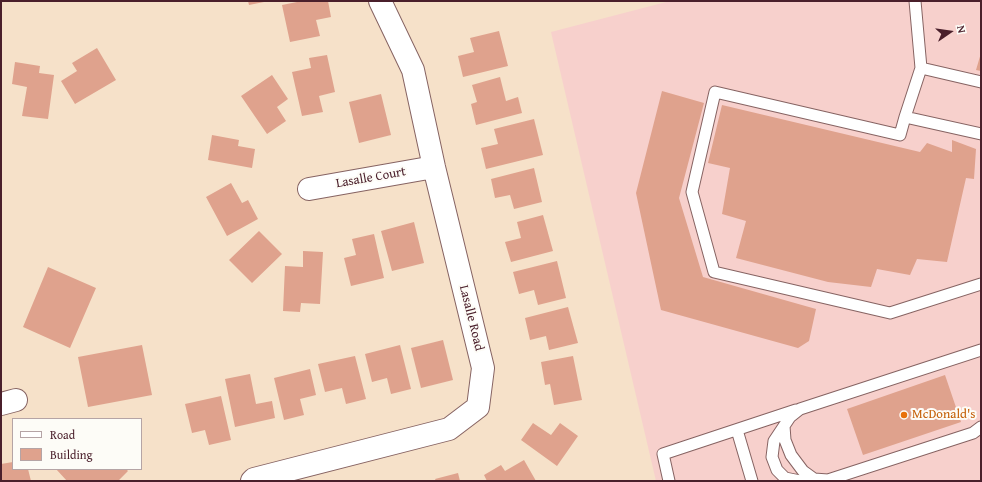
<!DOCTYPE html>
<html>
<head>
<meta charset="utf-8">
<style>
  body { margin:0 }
  #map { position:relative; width:982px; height:482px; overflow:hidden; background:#f6e1c9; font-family:"Gentium Book Plus",serif }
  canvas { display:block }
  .frame { position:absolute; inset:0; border:2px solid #4a1f2b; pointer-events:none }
  .legend { position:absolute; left:12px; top:418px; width:130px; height:52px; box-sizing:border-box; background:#fdfcf7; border:1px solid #b5a4a5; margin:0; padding:5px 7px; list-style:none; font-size:12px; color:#4a1f2b }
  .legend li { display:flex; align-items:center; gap:8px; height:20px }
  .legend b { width:20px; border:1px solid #b5a4a5 }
  .north { position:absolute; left:930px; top:12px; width:40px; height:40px; -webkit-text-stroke:3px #fdfcf7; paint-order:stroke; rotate:77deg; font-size:11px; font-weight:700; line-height:16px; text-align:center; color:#4a1f2b }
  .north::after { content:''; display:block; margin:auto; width:14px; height:18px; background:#4a1f2b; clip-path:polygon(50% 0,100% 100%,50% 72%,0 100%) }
</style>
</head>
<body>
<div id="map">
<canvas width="982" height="482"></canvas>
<div class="frame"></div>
<ul class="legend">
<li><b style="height:5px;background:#fff"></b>Road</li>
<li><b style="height:11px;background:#dfa28d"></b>Building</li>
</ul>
<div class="north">N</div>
</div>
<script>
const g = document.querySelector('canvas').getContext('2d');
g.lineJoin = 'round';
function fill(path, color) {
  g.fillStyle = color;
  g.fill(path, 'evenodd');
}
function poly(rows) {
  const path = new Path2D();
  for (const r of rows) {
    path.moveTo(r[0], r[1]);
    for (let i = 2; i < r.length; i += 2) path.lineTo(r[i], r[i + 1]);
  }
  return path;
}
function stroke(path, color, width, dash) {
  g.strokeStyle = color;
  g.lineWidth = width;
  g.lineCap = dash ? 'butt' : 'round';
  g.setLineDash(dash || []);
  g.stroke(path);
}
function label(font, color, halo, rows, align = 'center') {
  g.font = font + ' "Gentium Book Plus",serif';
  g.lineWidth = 4;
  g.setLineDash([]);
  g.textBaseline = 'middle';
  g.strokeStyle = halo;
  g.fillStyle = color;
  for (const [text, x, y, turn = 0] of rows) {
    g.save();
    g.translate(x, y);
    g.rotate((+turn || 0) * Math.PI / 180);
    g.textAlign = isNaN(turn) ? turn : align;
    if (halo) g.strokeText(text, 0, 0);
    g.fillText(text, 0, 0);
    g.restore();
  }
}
fill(poly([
  [670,1,981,1,981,481,656,481,551,32]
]), '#f7d0cc');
fill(poly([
  [248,1,264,1,264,2,249,5],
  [302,1,328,1,331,17,316,20,320,36,290,42,282,5],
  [499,31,508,66,463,77,458,56,474,52,470,38],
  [97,48,116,80,75,104,61,81,77,71,72,63],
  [981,53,981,71,976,70],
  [327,55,335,92,319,96,323,112,302,116,292,72,311,68,309,58],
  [15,62,40,66,39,73,54,75,48,119,22,116,27,87,12,84],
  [272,75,288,99,277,107,286,121,267,134,241,96],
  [500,77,506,101,518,97,522,113,476,125,471,104,477,102,472,85],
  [662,91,704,103,679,198,703,277,816,309,809,341,798,348,661,310,636,193],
  [381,94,391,135,359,143,349,102],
  [722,105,920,152,927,143,952,152,952,140,976,149,974,179,966,178,947,262,917,259,910,275,877,269,871,287,828,282,736,258,746,221,722,214,730,168,708,163],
  [534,119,543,155,486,169,481,148,498,144,494,129],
  [212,135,239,140,238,146,255,149,252,168,208,160],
  [534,168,542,202,514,209,510,195,495,198,491,179],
  [231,183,242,203,248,200,258,219,227,236,206,197],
  [543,215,553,251,511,262,505,242,521,238,517,222],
  [414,222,424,263,392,271,381,231],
  [259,231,282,254,252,283,229,260],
  [374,234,384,278,351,286,344,258,356,255,352,239],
  [303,251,323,252,320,304,301,303,300,312,283,311,285,266,303,267],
  [557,261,566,298,538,305,534,290,519,294,513,272],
  [48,267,96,288,70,348,23,327],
  [568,307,578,343,549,350,546,336,530,340,525,318],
  [443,340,453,380,421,388,411,348],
  [142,345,152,395,88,407,78,357],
  [400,345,411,389,391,394,387,378,372,382,365,354],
  [355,356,366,399,346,404,342,388,325,392,318,364],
  [573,356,582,400,554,405,550,384,545,385,541,362],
  [310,369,316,395,300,399,304,415,284,420,274,378],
  [250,374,256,404,272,401,275,418,235,427,225,379],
  [945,375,961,422,863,455,847,409],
  [221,396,231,440,209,445,205,430,192,433,185,404],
  [533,423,551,435,560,423,578,436,557,466,521,440],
  [524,460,536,481,487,481,484,475,501,465,505,471],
  [13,462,13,469,28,469,31,481,1,481,1,464],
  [56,469,126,469,128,471,118,481,67,481],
  [458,473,460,481,436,481,435,479]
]), '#dfa28d');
const service = poly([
  [921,68,981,82],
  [905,117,921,68,915,1],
  [981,134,905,117,900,135,715,92,692,192,714,272,890,313,981,284],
  [981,350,800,409,790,417,784,426,785,440,791,455,803,471,814,479,828,480,973,433,981,427],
  [784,426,774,441,772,457,777,470,785,478,800,481,814,479],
  [737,430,752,481],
  [669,481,663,454,796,410]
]);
const minor = poly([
  [309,189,434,167],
  [1,404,16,400],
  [252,481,254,479,449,429,478,407,483,368,434,167,413,70,380,1]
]);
stroke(service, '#866362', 13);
stroke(minor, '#866362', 24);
stroke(service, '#fff', 11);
stroke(minor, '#fff', 22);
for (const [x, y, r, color] of [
  [904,415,4,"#e8710a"]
]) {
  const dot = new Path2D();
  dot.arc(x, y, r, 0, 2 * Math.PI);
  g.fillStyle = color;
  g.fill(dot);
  stroke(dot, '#fdfcf7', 1.5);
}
label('13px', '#4a1f2b', '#fdfcf7', [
  ["Lasalle Court",371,178,-10],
  ["Lasalle Road",471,318,76]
]);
label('13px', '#c56008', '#fdfcf7', [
  ["McDonald's",912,415]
], 'left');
</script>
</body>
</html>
